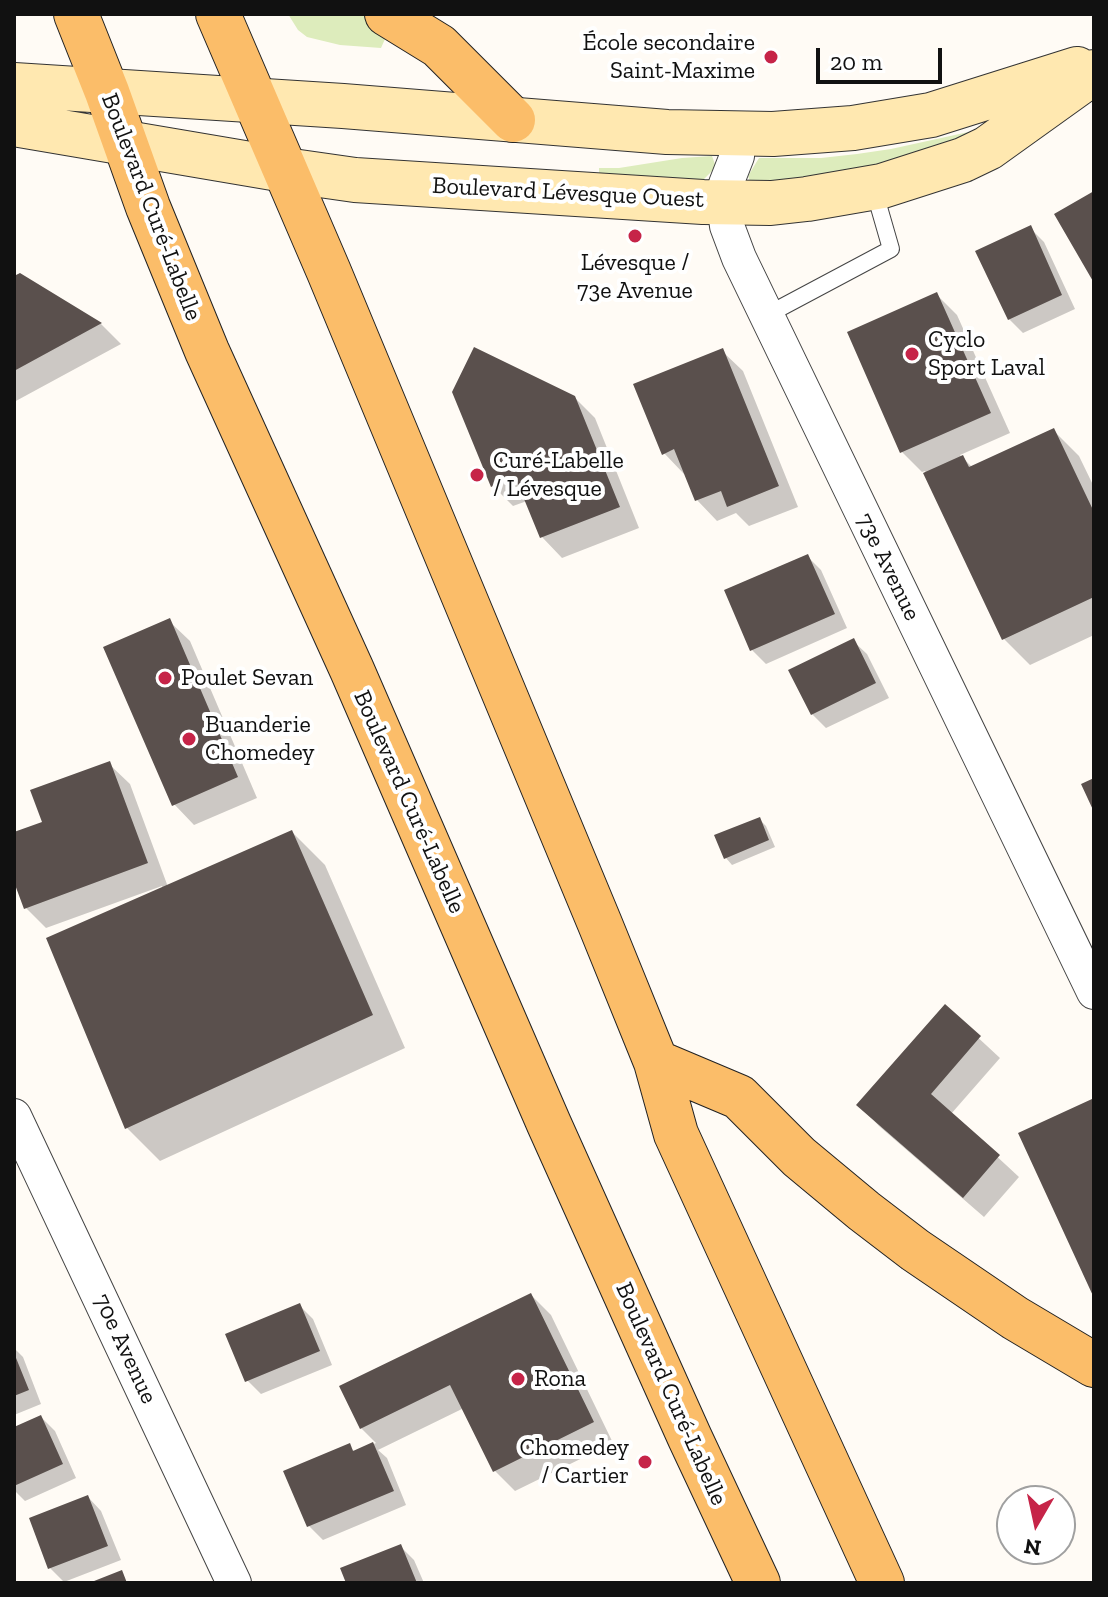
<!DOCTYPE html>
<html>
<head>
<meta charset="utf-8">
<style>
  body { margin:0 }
  #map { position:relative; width:1108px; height:1597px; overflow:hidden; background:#fffbf5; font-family:"Zilla Slab",serif }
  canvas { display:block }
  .frame { position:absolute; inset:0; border:16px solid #111; pointer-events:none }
  .north { position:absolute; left:996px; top:1485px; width:80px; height:80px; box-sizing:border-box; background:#fff; border:2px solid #a0a0a0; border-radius:50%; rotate:189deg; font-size:22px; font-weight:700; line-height:32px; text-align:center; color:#111 }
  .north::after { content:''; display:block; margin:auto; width:28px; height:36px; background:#c62448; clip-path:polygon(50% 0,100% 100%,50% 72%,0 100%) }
  .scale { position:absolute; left:816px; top:48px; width:126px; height:36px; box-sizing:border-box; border:4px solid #111; border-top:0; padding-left:10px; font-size:24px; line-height:28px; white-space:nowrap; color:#111; -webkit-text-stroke:6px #fff; paint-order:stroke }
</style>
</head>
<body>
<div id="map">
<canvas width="1108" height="1597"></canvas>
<div class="frame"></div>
<div class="north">N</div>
<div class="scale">20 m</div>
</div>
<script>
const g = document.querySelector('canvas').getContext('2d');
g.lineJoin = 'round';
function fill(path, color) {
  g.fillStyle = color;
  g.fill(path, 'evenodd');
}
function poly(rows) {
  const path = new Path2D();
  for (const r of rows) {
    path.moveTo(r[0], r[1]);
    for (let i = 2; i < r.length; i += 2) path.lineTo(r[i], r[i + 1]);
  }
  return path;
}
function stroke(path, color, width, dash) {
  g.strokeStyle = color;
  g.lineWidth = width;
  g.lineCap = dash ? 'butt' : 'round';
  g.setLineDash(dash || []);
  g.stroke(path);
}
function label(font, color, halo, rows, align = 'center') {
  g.font = font + ' "Zilla Slab",serif';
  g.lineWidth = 8;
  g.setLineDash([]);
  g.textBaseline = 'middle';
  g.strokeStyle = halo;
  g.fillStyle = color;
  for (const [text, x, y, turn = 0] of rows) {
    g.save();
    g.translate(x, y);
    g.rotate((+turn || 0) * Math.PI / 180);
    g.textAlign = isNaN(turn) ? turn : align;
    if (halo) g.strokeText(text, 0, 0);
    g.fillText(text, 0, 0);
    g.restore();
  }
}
fill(poly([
  [288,14,365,14,389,30,381,48,340,45,307,37,298,30],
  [973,131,937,156,752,187,748,176,759,158,821,158,857,154,891,149],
  [712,156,716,167,701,182,599,179,599,168,619,168,682,158]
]), '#ddecbc');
fill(poly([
  [1030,228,1044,242,1075,309,1023,333,1009,319],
  [20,275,101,324,121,344,14,402,14,278],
  [936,294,957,315,1010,433,960,455,973,468,1053,430,1079,456,1094,487,1094,635,1030,665,1004,639,925,471,922,472,902,452],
  [722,351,743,371,798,507,749,526,736,513,717,521,697,500,686,473,684,474,664,453],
  [574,397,595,418,639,528,562,558,542,537,527,501,513,506,493,486],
  [807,556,821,570,847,628,766,664,752,650],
  [169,621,190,641,257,798,194,825,174,804],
  [853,641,867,654,889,698,826,728,812,714],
  [109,764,130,784,168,887,292,832,325,865,405,1048,160,1161,127,1128,163,889,162,886,46,928,26,908,14,876,14,834,44,823],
  [759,819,766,826,775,847,732,865,726,858],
  [945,1007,1000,1058,951,1114,1019,1177,984,1217,879,1126,859,1105],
  [531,1295,551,1315,613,1443,515,1491,494,1470,464,1408,378,1450,387,1458,406,1505,323,1540,309,1526,349,1446,355,1452,376,1443,361,1428],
  [299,1305,313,1319,332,1365,261,1394,247,1380],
  [14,1348,23,1357,41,1404,14,1415],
  [41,1417,55,1431,76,1478,25,1501,14,1490,14,1430],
  [88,1497,101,1511,121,1560,64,1582,50,1568,31,1519],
  [400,1546,414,1560,424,1583,348,1583]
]), '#0003');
fill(poly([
  [1094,191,1094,283,1054,214],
  [1031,225,1062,295,1008,320,975,251],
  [20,273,102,323,14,371,14,276],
  [937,292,991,413,900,453,847,332],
  [474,347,575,396,620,507,540,538,515,477,491,487,452,392],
  [723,348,779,486,727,507,721,491,695,501,674,449,662,455,633,384],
  [1054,428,1094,512,1094,597,1002,640,923,473,963,455,969,467],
  [808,554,835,614,750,651,724,590],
  [170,618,238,777,172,806,103,647],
  [854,638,876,683,811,715,788,670],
  [110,761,148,863,24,909,14,882,14,832,42,822,30,790],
  [1094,778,1094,812,1081,784],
  [760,817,769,840,724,859,714,835],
  [292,830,373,1015,125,1129,46,938],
  [945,1004,981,1036,931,1094,1000,1155,963,1198,856,1105],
  [1092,1099,1094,1103,1094,1298,1018,1133],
  [531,1293,594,1422,493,1472,450,1385,360,1429,339,1386],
  [300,1303,320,1351,245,1382,225,1334],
  [14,1353,29,1390,14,1396],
  [41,1415,63,1464,14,1486,14,1427],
  [373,1442,394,1491,307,1527,283,1471,350,1443,353,1451],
  [88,1495,108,1546,48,1569,29,1518],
  [401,1544,417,1583,346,1583,340,1568],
  [122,1570,127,1583,89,1583]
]), '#5a504d');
const lane = poly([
  [767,315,891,249,874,190]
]);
const street = poly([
  [739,134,737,156,726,184,724,202,727,226,739,258,1094,992],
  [14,1116,234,1583]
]);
const secondary = poly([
  [14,85,343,106,667,132,773,134,853,128,931,115,1077,69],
  [14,124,285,170,355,180,703,202,771,203,807,199,882,186,963,160,988,148,1094,72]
]);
const primary = poly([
  [76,14,107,92,148,207,207,351,352,670,549,1124,690,1438,758,1583],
  [218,14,329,272,600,924,656,1062,676,1134,882,1583],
  [387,14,439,46,513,120],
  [656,1062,739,1097,799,1157,864,1211,915,1250,1015,1318,1094,1365]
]);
stroke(lane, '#444', 18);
stroke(street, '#444', 36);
stroke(secondary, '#333', 46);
stroke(primary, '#222', 46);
stroke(lane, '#fff', 16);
stroke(street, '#fff', 34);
stroke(secondary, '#ffe8b0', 44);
stroke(primary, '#fbbd69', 44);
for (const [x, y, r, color] of [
  [771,57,8,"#c62448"],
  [635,236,8,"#c62448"],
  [912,354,8,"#c62448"],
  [477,475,8,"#c62448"],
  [165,678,8,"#c62448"],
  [189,739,8,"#c62448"],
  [518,1379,8,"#c62448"],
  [645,1462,8,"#c62448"]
]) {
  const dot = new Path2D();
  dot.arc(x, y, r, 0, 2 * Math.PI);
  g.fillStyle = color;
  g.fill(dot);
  stroke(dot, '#fff', 3);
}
label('24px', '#111', '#fff', [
  ["École secondaire",755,43,"right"],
  ["Saint-Maxime",755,71,"right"],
  ["Lévesque /",635,263,"center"],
  ["73e Avenue",635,291,"center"],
  ["Cyclo",928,340],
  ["Sport Laval",928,368],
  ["Curé-Labelle",493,461],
  ["/ Lévesque",493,489],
  ["Poulet Sevan",181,678],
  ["Buanderie",205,725],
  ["Chomedey",205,753],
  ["Rona",534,1379],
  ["Chomedey",629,1448,"right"],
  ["/ Cartier",629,1476,"right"]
], 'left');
label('24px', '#111', '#fff', [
  ["Boulevard Lévesque Ouest",568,193,3],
  ["Boulevard Curé-Labelle",151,207,69],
  ["73e Avenue",888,567,64],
  ["Boulevard Curé-Labelle",409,802,66],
  ["70e Avenue",125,1349,65],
  ["Boulevard Curé-Labelle",671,1394,66]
]);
</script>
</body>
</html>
